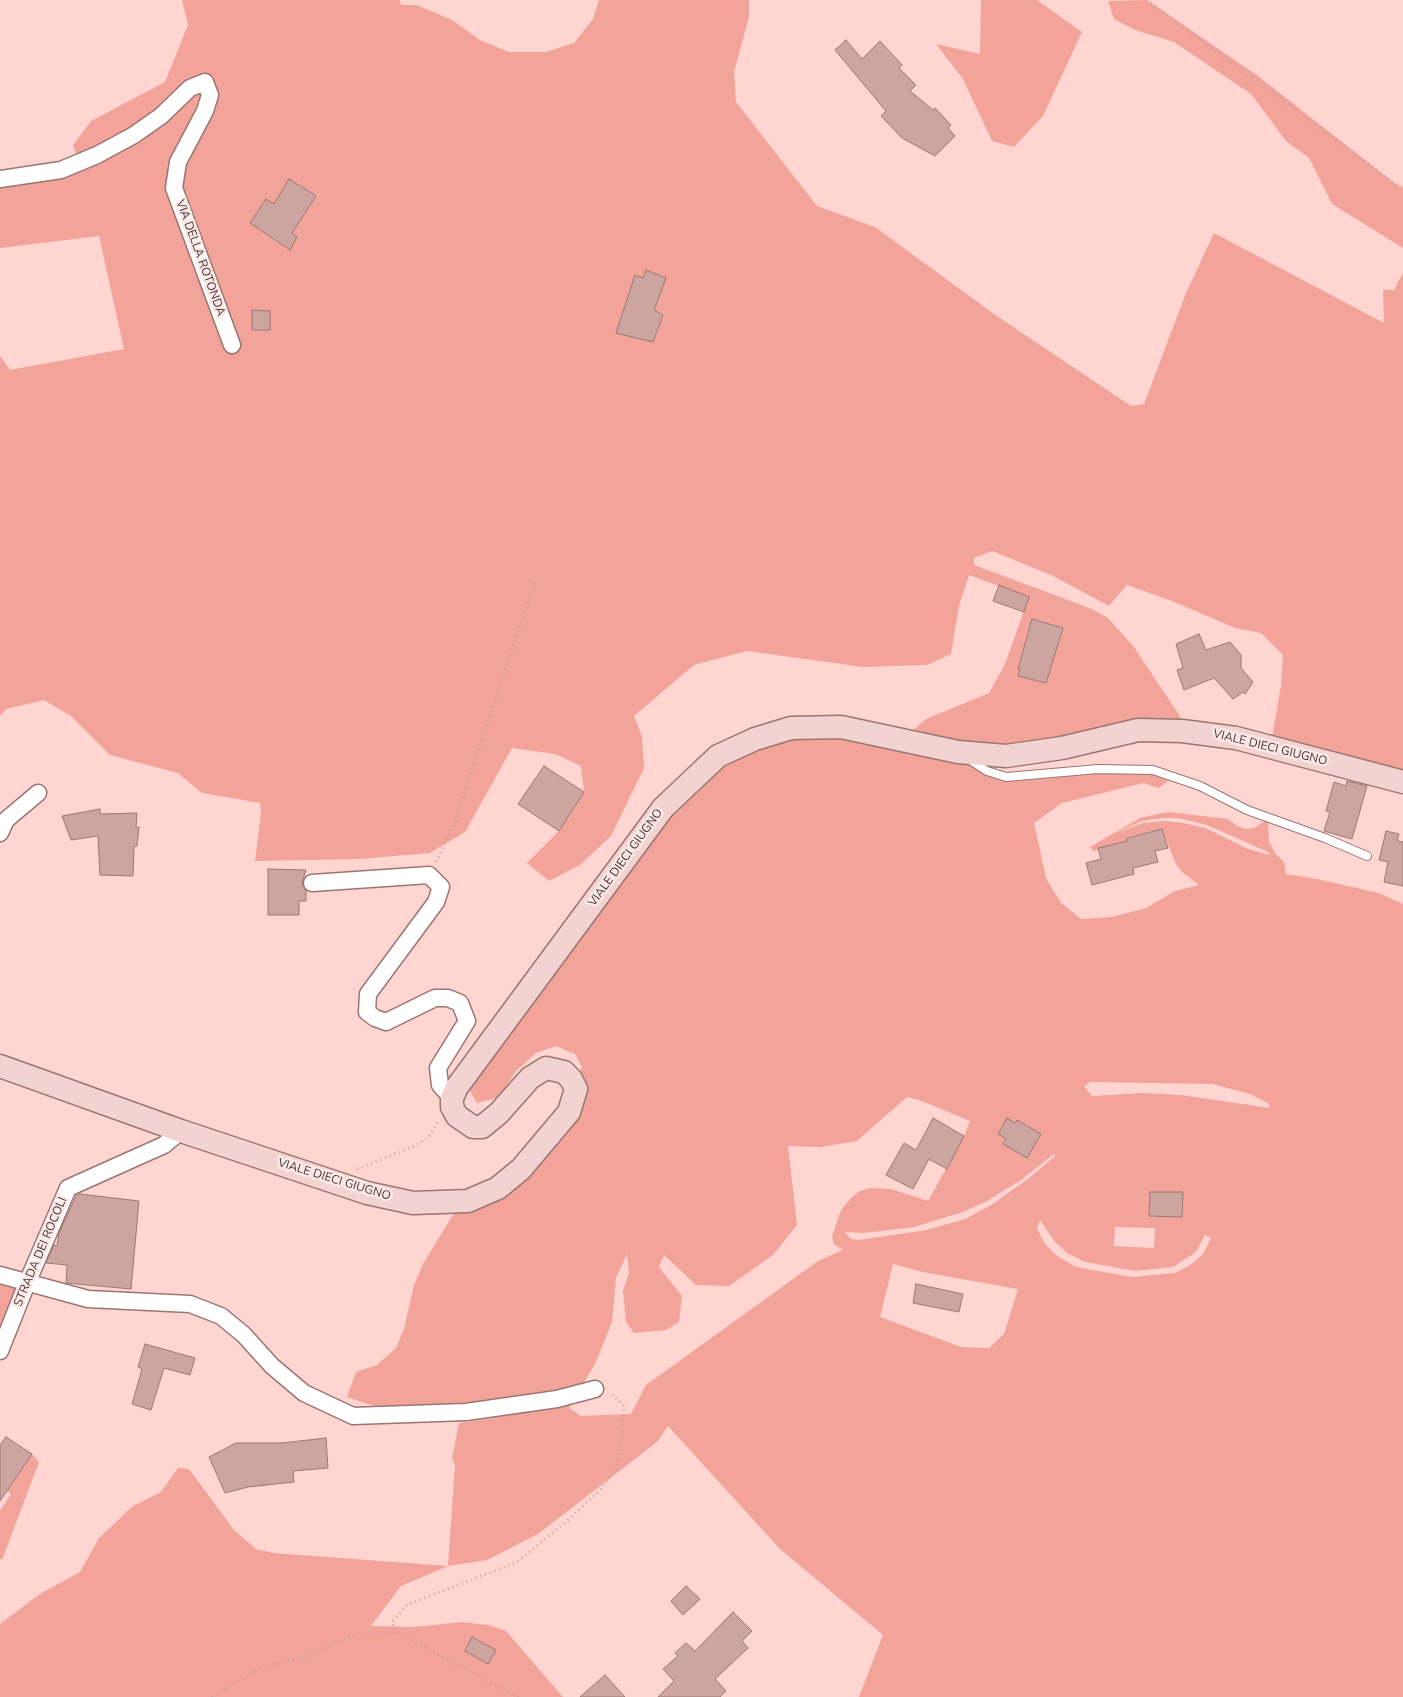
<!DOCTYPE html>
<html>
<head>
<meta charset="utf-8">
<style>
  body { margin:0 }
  canvas { display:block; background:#fed5d0 }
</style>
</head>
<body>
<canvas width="1403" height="1697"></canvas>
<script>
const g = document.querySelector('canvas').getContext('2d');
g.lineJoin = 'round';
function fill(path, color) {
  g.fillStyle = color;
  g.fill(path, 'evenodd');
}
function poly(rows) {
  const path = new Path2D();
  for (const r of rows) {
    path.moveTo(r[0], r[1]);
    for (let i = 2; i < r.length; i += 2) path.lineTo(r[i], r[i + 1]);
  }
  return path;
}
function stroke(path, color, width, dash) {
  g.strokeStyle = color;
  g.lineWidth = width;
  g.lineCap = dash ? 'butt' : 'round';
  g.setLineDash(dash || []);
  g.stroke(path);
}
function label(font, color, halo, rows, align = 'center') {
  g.font = font + ' "Nunito Sans",sans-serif';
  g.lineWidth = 5;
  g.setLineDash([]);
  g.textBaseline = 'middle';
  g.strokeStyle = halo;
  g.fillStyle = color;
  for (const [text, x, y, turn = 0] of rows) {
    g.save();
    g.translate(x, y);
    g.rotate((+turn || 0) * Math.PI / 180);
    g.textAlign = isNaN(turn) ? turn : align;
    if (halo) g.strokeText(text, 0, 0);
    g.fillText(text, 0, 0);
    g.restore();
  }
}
fill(poly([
  [182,0,400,0,401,5,417,5,452,20,480,40,509,52,546,52,574,43,593,19,599,0,749,0,749,17,734,72,736,102,817,206,875,227,994,314,1131,406,1144,404,1186,293,1214,233,1384,323,1383,290,1394,290,1403,273,1403,774,1272,738,1281,685,1283,655,1261,633,1235,628,1172,601,1127,585,1109,606,1053,576,992,551,974,558,974,565,1092,609,1108,618,1134,647,1185,724,1013,752,910,733,926,719,989,693,1005,664,1029,597,969,575,959,606,951,654,927,665,863,667,747,651,694,665,634,716,642,737,644,768,611,836,580,865,549,881,527,863,559,831,584,792,581,766,555,754,512,748,465,832,430,853,359,859,255,861,261,813,260,803,202,793,178,773,110,755,71,716,44,700,6,709,0,716,0,356,10,370,124,349,99,236,0,248,0,179,79,162,73,145,91,121,165,82,188,25],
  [1063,628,1046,683,1018,676,1020,669,1018,668,1029,629],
  [981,0,1037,0,1082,32,1043,116,1014,147,992,141,963,79,936,44,980,54],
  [1147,0,1258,76,1393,182,1403,188,1403,248,1332,204,1309,158,1286,141,1251,94,1174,42,1135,30,1114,19,1108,1],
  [791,728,897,738,1006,777,1133,769,1173,777,1159,788,1143,783,1062,803,1034,823,1046,878,1061,903,1081,919,1111,917,1146,908,1175,891,1199,885,1182,872,1176,864,1162,829,1127,837,1127,841,1099,850,1093,851,1090,847,1140,818,1168,812,1228,819,1237,826,1246,829,1254,828,1266,820,1268,823,1269,841,1275,853,1284,862,1286,874,1317,879,1379,893,1403,904,1403,1697,859,1697,883,1635,780,1549,668,1426,657,1442,538,1534,487,1560,448,1566,401,1586,371,1626,414,1627,462,1622,488,1625,506,1631,563,1697,0,1697,0,1624,40,1594,80,1572,99,1538,133,1506,161,1492,178,1468,189,1469,234,1530,256,1549,273,1553,448,1566,455,1465,452,1458,459,1423,495,1418,476,1403,374,1406,347,1397,356,1372,377,1365,396,1348,404,1329,414,1285,423,1264,453,1215,569,1112,582,1067,575,1054,556,1046,536,1053,515,1072,500,1097,477,1103,469,1089,475,1064,718,756],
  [1164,818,1178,818,1207,825,1268,852,1270,855,1248,849,1205,828,1183,823,1164,821,1143,823,1115,833,1142,821],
  [1091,1082,1213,1084,1250,1094,1268,1103,1270,1108,1181,1095,1143,1093,1092,1096,1084,1086],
  [907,1097,922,1101,970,1121,964,1136,928,1201,891,1189,870,1188,860,1191,852,1197,841,1210,832,1236,834,1244,843,1250,818,1261,646,1385,631,1414,581,1416,569,1408,595,1364,612,1322,616,1278,627,1254,629,1272,623,1291,626,1322,634,1333,666,1330,679,1322,682,1296,659,1267,664,1255,696,1285,729,1286,773,1255,797,1225,788,1146,821,1147,857,1141],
  [1017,1120,1041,1134,1027,1157,1003,1143],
  [1054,1154,1055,1156,1028,1179,991,1205,965,1219,927,1230,859,1240,851,1239,845,1232,864,1233,914,1227,963,1212,987,1201,1021,1180],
  [1150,1192,1183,1192,1182,1217,1149,1216],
  [1040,1220,1055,1242,1067,1253,1085,1262,1135,1271,1173,1267,1196,1252,1205,1235,1211,1238,1203,1254,1189,1266,1175,1273,1132,1277,1076,1267,1057,1256,1045,1244,1037,1228],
  [1115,1227,1155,1228,1154,1248,1114,1246],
  [893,1264,922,1272,1018,1289,1004,1334,989,1348,961,1347,880,1317],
  [0,1272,27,1283,0,1351],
  [32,1454,39,1462,2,1560,0,1559,0,1511,11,1494,7,1491]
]), '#f2a39a');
const building = poly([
  [846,40,862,59,880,41,902,65,899,68,916,85,910,91,933,110,935,108,951,125,948,128,955,136,935,156,902,138,881,116,886,111,835,50,846,40],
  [289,179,316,196,292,233,297,237,290,250,250,223,266,199,274,204,289,179],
  [646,270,666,278,654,310,663,315,653,342,616,333,635,275,643,278,646,270],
  [252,310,270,311,270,330,252,330,252,310],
  [999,585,1029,597,1024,612,993,601,999,585],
  [1032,619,1063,628,1046,683,1018,676,1020,669,1018,669,1032,619],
  [1199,634,1206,650,1230,642,1241,655,1241,668,1253,682,1245,694,1243,692,1233,699,1214,678,1184,690,1177,670,1183,668,1176,644,1199,634],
  [544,766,584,792,559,831,518,804,544,766],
  [1347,781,1367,786,1352,839,1324,831,1330,812,1326,811,1334,782,1346,786,1347,781],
  [100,809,100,814,137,813,136,827,139,827,137,846,134,846,133,876,100,875,98,836,71,840,62,816,100,809],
  [1162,829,1168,848,1155,851,1158,862,1133,868,1134,874,1092,885,1086,863,1101,859,1098,848,1127,841,1127,838,1162,829],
  [1386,831,1399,834,1397,841,1403,842,1403,886,1384,882,1388,862,1379,860,1386,831],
  [268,869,306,870,302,883,306,891,306,901,299,901,299,915,268,915,268,869],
  [933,1118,964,1136,947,1169,929,1159,913,1189,886,1175,904,1143,916,1150,933,1118],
  [1007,1118,1015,1123,1017,1120,1041,1134,1027,1158,1003,1144,1006,1139,998,1134,1007,1118],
  [1150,1192,1183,1192,1182,1217,1149,1216,1150,1192],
  [80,1194,139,1201,131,1289,66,1283,67,1265,46,1263,54,1245,57,1246,59,1233,76,1196,80,1194],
  [916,1284,963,1294,959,1312,913,1303,916,1284],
  [145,1344,195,1358,190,1375,164,1368,151,1410,132,1404,142,1369,138,1367,145,1344],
  [6,1437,32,1454,0,1501,0,1445,6,1437],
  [326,1438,328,1468,293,1471,294,1482,248,1487,225,1493,209,1457,236,1443,282,1443,326,1438],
  [686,1586,700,1599,683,1615,671,1601,686,1586],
  [733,1612,752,1631,742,1641,748,1648,715,1679,726,1691,720,1697,658,1697,674,1681,663,1669,678,1656,675,1653,686,1643,695,1651,733,1612],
  [472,1637,496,1650,488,1664,465,1651,472,1637],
  [605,1675,625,1697,580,1697,605,1675]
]);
fill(building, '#cca5a0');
stroke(building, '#9c7873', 1);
const service = poly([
  [970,760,987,771,1006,777,1098,769,1153,770,1200,786,1247,810,1325,838,1367,856]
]);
const minor = poly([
  [0,179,61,170,97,155,134,135,161,116,190,88,205,82,210,95,205,111,178,162,174,188,232,345],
  [0,833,6,820,38,793],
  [312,883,429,875,441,887,436,902,368,994,367,1012,375,1018,386,1022,435,998,448,998,460,1003,467,1021,438,1068,440,1085,452,1098],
  [0,1275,88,1299,190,1304,221,1316,244,1335,272,1366,304,1393,353,1416,466,1412,557,1399,595,1389],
  [0,1351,27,1283,68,1188,164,1145,181,1131]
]);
const secondary = poly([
  [0,1066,181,1131,367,1193,413,1203,468,1201,498,1188,521,1169,569,1112,576,1089,571,1079,564,1072,546,1068,530,1078,499,1113,482,1127,473,1127,457,1116,452,1107,452,1098,457,1087,663,808,718,756,755,739,791,728,841,727,958,752,1006,756,1062,748,1138,730,1182,731,1236,738,1403,782]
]);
stroke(service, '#9a7571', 10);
stroke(minor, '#9a7571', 19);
stroke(secondary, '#9a7571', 25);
stroke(poly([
  [1147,0,1393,182,1403,188],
  [436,862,455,823,474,761,536,580],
  [357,1169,415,1146,429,1137,439,1120],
  [212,1697,260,1668,310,1655,358,1633,398,1633],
  [518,1697,398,1633,392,1622,407,1605,517,1562,567,1521,602,1488,617,1468,621,1439,624,1406,610,1392]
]), '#c6a4a0', 3, [1, 4]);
stroke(service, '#fff', 8);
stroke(minor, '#fff', 16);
stroke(secondary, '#f2d3d0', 22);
label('12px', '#473634', '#fae9e7', [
  ["VIA DELLA ROTONDA",200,258,70],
  ["VIALE DIECI GIUGNO",1270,748,14],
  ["VIALE DIECI GIUGNO",626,858,-54],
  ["VIALE DIECI GIUGNO",334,1180,17],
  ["STRADA DEI ROCOLI",41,1252,-67]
]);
</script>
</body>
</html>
